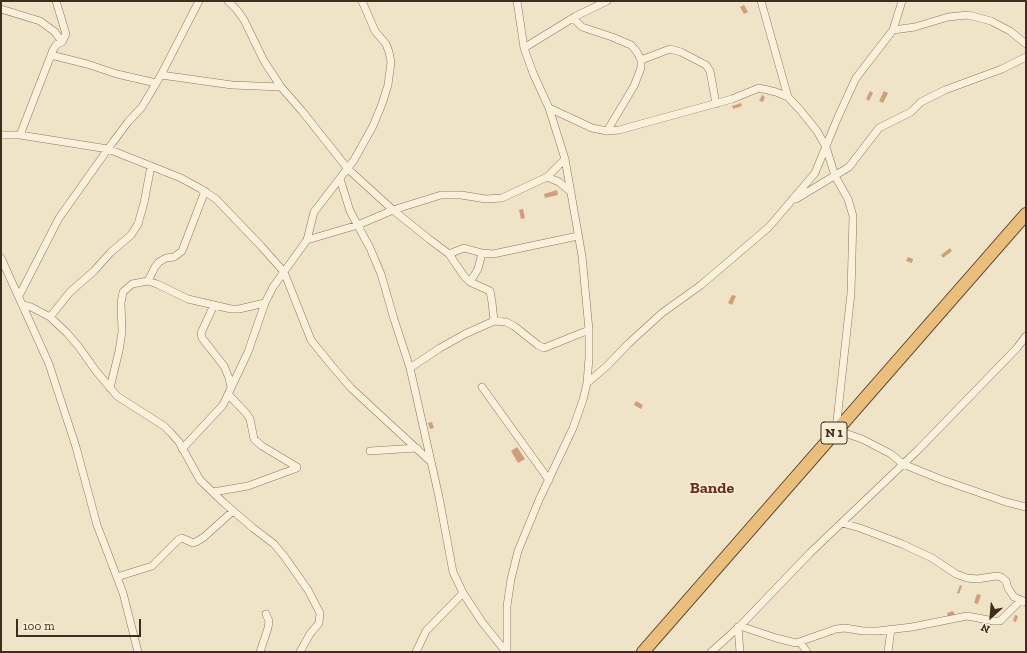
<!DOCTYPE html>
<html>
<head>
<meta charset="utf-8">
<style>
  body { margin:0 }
  #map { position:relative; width:1027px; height:653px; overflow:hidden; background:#f0e4c8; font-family:"Zilla Slab",serif }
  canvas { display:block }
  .frame { position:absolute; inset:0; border:2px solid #3d2e20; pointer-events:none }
  .north { position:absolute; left:971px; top:597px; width:40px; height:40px; -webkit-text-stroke:3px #f7eed8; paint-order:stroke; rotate:206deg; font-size:11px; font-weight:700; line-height:16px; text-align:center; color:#3d2e20 }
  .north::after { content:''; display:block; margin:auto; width:14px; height:18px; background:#3d2e20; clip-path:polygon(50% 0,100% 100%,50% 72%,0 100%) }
  .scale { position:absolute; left:16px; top:619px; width:125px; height:18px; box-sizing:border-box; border:2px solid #3d2e20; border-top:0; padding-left:5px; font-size:12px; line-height:14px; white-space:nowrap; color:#3d2e20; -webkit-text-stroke:3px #f7eed8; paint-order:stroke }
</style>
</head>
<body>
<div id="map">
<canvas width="1027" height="653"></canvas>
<div class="frame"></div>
<div class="north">N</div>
<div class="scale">100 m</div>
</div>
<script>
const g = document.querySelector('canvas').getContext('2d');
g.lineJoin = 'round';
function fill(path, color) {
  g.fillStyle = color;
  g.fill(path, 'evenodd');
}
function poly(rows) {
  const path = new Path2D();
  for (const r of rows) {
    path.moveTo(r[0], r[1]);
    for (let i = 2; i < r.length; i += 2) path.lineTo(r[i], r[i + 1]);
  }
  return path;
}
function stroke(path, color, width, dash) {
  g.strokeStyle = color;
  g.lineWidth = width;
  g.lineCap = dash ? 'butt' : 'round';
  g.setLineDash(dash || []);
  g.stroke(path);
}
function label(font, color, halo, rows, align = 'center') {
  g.font = font + ' "Zilla Slab",serif';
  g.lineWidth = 3.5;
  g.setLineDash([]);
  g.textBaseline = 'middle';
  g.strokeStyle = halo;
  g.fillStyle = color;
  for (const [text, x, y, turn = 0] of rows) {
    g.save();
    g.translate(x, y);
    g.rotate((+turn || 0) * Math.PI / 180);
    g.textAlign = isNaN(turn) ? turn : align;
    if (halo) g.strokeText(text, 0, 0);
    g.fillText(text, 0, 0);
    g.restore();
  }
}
fill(poly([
  [744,5,748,12,744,14,740,7],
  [870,91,873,93,869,101,866,99],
  [884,91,888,93,883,103,879,101],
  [762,95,765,97,763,102,759,101],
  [741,103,742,106,733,109,732,106],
  [557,190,558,195,545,198,544,194],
  [523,209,525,218,521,219,519,210],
  [950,248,952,251,943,258,941,255],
  [908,257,913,259,912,263,906,261],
  [732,295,736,296,732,305,728,303],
  [636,401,643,405,641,409,634,405],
  [432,422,434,428,430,429,428,423],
  [517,447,525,459,518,463,511,451],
  [960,585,962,586,959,594,957,593],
  [977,594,981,595,978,604,974,603],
  [953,611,955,615,948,617,947,613],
  [1015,615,1018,616,1016,622,1013,621]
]), '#cf9f7d');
const minor = poly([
  [228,1,237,10,244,20,264,61,281,87,302,111,348,169,393,210,429,239,449,254,464,276,470,282,490,291,492,302,494,321],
  [761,1,788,97],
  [1,9,40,21,55,32,62,42],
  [573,18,582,27,612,37,631,45,637,52,641,60,641,68,634,86,607,131],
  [893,30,915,27,948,17,968,15,991,21,1010,31,1026,44],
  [524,48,576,16,607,1],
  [51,55,87,64,117,74,156,83],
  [641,60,670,49,681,52,706,65,710,71,716,104],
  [161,75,232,85,281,87],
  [549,108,592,128,607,131,619,130,732,99,759,88,776,92,788,97,801,111,817,131,826,147,835,176,848,199,853,216,851,293,836,430,862,439,891,454,903,464,940,479,1006,502,1026,507],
  [1,135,20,135,108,149,181,178,201,189,216,199,261,246,284,272,311,340,332,366,351,388,430,461],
  [20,135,53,50,56,45,62,42,66,34,56,1],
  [547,177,559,182,571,192],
  [340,179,350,211,370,248,381,274,394,319,410,368,439,497,453,572,463,593,482,622,506,652],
  [796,199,849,167,879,128,911,112,921,102,945,90,1002,69,1026,57],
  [307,240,358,225,393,210,441,195,461,195,486,199,502,198,547,177,565,159],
  [449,254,464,248,482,253,493,254,578,236],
  [1,258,49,364,76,447,97,525,123,593,138,652],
  [148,281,155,267,159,262,166,258,174,257,182,251,205,191],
  [470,282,478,269,482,253],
  [19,296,59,218,113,142,128,122,142,107,161,75,199,1],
  [23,305,31,307,50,317,67,333,79,347,96,371,117,396,164,426,171,433,179,442,200,480,224,503,253,528,274,544,284,556,308,590,320,613,319,623,310,634,300,652],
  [214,305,201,333,202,338,224,366,229,378,231,387],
  [50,317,70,292,94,271,110,253,131,235,138,224,144,203,151,166],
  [410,368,440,348,465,334,494,321,506,322,514,326,538,345,544,348,589,330],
  [587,383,607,366,628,344,662,313,701,285,769,227,815,173,838,117,856,78,893,30,902,1],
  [482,387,549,480],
  [110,388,119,351,122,332,121,303,123,292,132,284,148,281,157,284,188,299,231,309,239,309,265,303],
  [182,449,223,405,248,352,265,303,273,287,307,240,314,212,354,160,373,126,382,104,388,85,391,62,389,52,386,44,375,31,362,1],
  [370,451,417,448],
  [213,492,248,486,297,468,297,467,262,446,254,439,250,419,246,413,228,394],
  [842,523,860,528,902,544,932,558,956,574,967,578,977,579,997,576,1001,577,1006,581,1008,588,1014,597,1026,602],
  [117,577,152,566,178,540,182,538,193,543,196,542,204,537,233,511],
  [740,626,776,638,796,643,836,629,845,628,863,631,878,631,912,627,967,616,994,621,1000,621,1020,601],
  [738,627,740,652],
  [800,642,807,652],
  [260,652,268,628,269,621,266,614],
  [416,652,426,631,463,593],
  [507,652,507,606,511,579,518,551,539,500,573,428,583,400,587,383,589,358,589,330,582,256,565,159,549,108,533,73,524,48,517,1],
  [711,652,740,626,810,553,919,449,1017,348,1026,336],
  [888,652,891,629]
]);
const trunk = poly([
  [643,652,1026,214]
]);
stroke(minor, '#8d765c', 8);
stroke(trunk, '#5b4430', 14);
stroke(minor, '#faf1dc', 7);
stroke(trunk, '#eabe7c', 12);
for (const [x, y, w] of [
  [834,433,26]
]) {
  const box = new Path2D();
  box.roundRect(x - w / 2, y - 11, w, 22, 3);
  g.fillStyle = '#f7eed8';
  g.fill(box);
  stroke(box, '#3d2e20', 1);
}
label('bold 13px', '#3d2e20', null, [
  ["N 1",834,433]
]);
label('bold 16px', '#6b2e1e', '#f7eed8', [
  ["Bande",712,488]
]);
</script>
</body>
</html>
